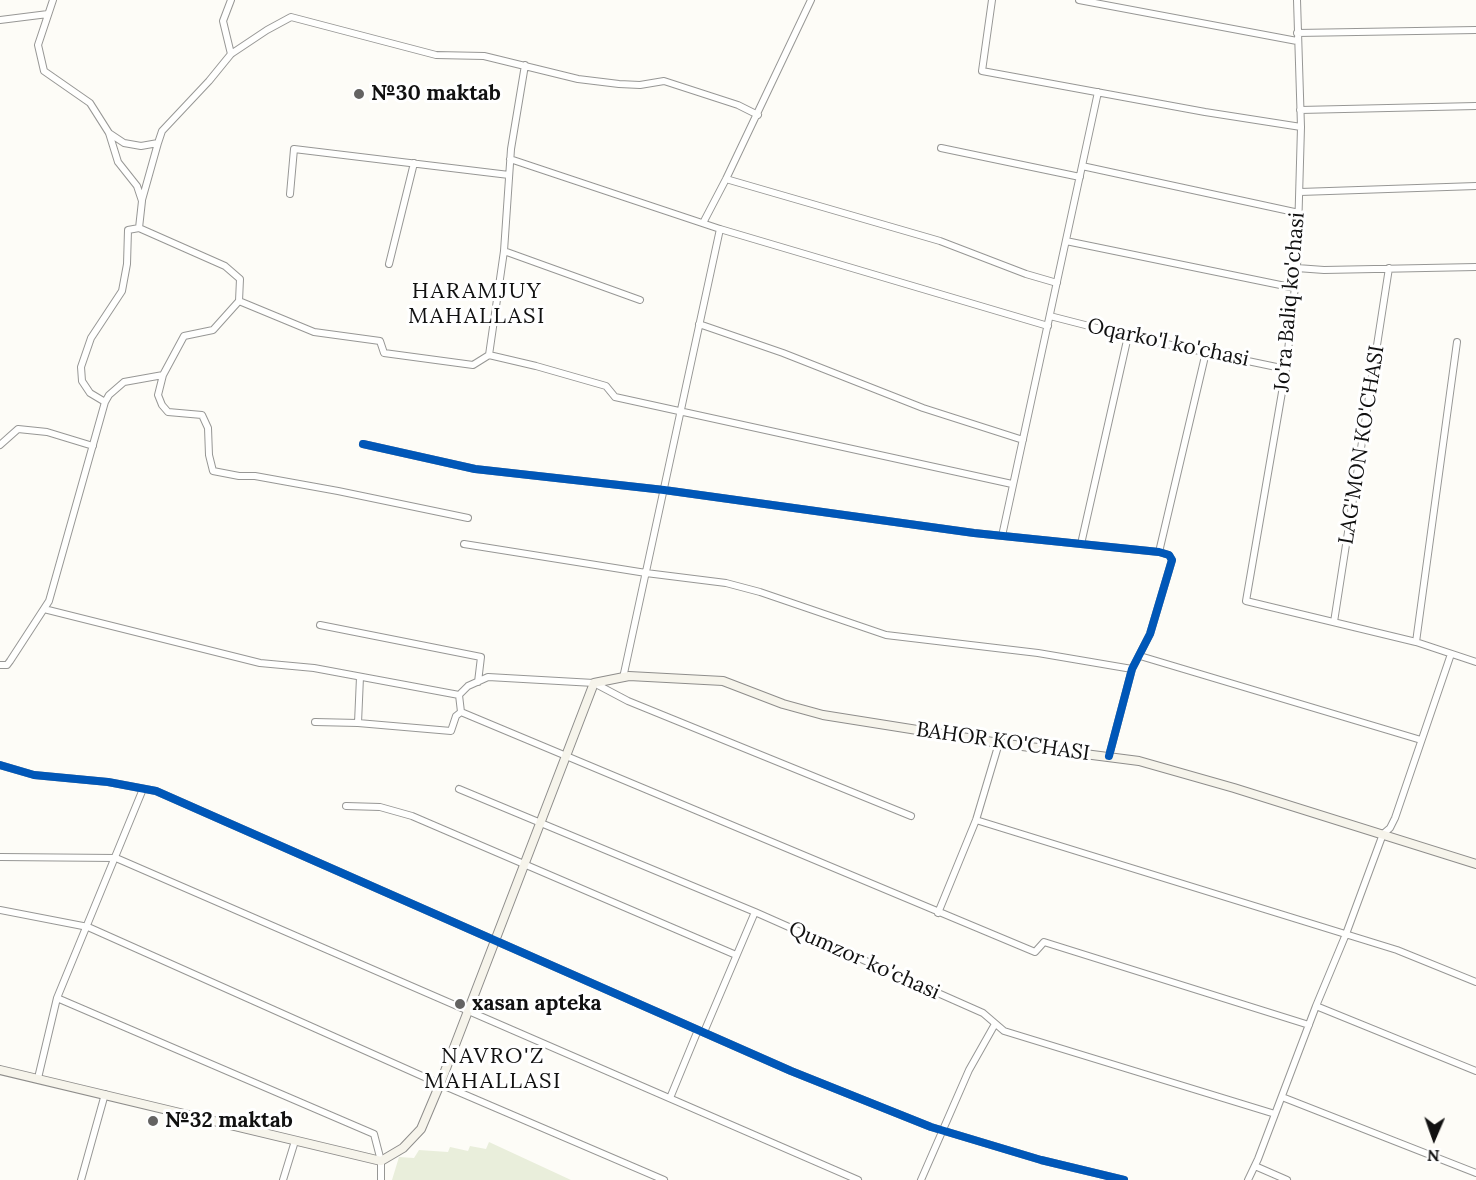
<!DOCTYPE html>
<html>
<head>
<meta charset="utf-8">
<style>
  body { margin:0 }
  #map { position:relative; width:1476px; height:1180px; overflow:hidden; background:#fdfcf7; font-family:Lora,serif }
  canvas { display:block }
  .north { position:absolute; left:1404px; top:1108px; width:60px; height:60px; -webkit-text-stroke:4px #fff; paint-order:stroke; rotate:182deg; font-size:16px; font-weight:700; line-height:24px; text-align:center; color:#111 }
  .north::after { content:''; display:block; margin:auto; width:21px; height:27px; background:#111; clip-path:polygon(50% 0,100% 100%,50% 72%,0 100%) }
</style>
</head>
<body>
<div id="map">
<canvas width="1476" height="1180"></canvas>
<div class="north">N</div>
</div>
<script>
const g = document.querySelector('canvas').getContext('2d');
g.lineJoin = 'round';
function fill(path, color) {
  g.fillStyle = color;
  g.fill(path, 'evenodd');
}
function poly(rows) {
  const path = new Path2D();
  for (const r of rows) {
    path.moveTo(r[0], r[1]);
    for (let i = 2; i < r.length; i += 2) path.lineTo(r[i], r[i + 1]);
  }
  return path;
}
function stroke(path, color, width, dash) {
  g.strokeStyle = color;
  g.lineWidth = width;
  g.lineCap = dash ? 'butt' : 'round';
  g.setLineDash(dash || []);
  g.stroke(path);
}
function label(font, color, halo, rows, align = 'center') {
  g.font = font + ' Lora,serif';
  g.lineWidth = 6;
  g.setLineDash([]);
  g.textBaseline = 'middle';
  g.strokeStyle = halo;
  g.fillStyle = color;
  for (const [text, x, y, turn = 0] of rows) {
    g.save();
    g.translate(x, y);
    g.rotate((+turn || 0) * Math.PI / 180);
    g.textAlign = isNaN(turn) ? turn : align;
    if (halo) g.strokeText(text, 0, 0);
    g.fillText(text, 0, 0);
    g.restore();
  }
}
fill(poly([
  [489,1142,571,1180,392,1180,399,1157,414,1158,419,1150,448,1152,450,1147,468,1151,470,1146,486,1149]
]), '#e9eedb');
const street = poly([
  [53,0,38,45,44,71,90,103,109,133,118,162,137,186,142,201,139,228],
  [992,0,982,71,1205,112,1301,127],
  [1079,0,1297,41],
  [1297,0,1301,127,1297,268,1286,369,1246,601,1416,642,1476,662],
  [0,20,48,14],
  [1297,33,1476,30],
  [231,54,223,21,231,0],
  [1300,110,1476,106],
  [109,133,124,143,141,146,158,143,142,200],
  [158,143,162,131,209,81,231,54,267,30,291,17,436,55,484,56,578,79,619,84,640,85,664,81,738,105,758,115],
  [941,148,1080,177],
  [510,159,720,229,1048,326],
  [1082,166,1299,213],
  [726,179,940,241,1026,274,1057,283],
  [1300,192,1476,186],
  [290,194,294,149,509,175],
  [703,223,726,179,811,0],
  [1066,241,1295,288],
  [504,251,640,300],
  [389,264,414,163],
  [1297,268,1324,270,1476,267],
  [239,301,314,332,380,341,384,353,473,365,489,355,536,366,606,386,615,397,1012,484],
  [1050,316,1128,336,1286,369],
  [699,324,783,353,923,408,1023,440],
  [489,355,504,251,511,149,525,65],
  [163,375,158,395,162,405,168,412,202,415,208,428,209,455,213,471,239,476,255,476,338,491,468,518],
  [363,444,475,469,664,490,974,533,1159,552,1169,555,1172,560,1150,634,1132,669,1109,756],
  [0,445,18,429,47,432,93,446],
  [1002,536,1098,92],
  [464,544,646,573,726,583,760,592,886,635,1038,653,1132,669],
  [1081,544,1128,336],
  [1159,552,1206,352],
  [44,609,260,663,314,668,459,695],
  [1334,622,1389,268],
  [320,625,481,657,478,682],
  [1416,642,1457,342],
  [1140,656,1421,740],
  [0,665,7,665,10,661,49,601,105,402,109,395,124,382,163,375,184,336,213,330,239,301,240,279,225,266,139,228,128,230,127,264,122,291,91,338,81,367,82,381,90,393,105,402],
  [623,678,720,229],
  [461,712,1035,952,1044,942,1309,1025],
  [315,722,358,723,451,731,456,716,461,712,459,695,468,686,488,677,594,683,628,701,911,816],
  [358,723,360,677],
  [0,765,34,775,108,782,156,791,791,1071,931,1127,1041,1160,1124,1180],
  [459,789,755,912,983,1013,1004,1031,1275,1114],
  [346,806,380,807,412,816,736,955],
  [976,820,1397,950,1476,982],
  [0,857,116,858,858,1180],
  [0,910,88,927,440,1084,664,1180],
  [938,913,976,820,999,743],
  [57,998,374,1134,381,1161,381,1180],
  [1316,1006,1476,1071],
  [704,1032,755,912],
  [38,1078,57,998,143,789],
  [1282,1097,1476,1173],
  [670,1098,698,1030],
  [1255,1166,1287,1180],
  [81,1180,105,1094],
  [283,1180,295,1141],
  [921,1180,969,1070,995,1024],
  [1248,1180,1258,1159,1316,1006,1346,934,1383,834,1390,828,1395,818,1451,654]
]);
const secondary = poly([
  [0,1070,381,1161,403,1148,421,1129,440,1084,594,683,629,676,723,681,783,704,823,715,999,743,1139,761,1234,788,1476,864]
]);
stroke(street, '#979795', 8);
stroke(secondary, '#8e8d8b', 10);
stroke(street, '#fffffe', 6);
stroke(secondary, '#f6f4eb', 8);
stroke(poly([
  [363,444,475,469,664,490,974,533,1159,552,1169,555,1172,560,1150,634,1132,669,1109,756],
  [0,765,34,775,108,782,156,791,791,1071,931,1127,1041,1160,1124,1180]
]), '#0057b8', 8);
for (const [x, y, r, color] of [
  [359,94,6,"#646362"],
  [460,1004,6,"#646362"],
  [153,1121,6,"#646362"]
]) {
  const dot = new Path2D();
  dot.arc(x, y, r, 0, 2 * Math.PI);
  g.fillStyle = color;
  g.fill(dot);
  stroke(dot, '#fff', 2);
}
label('bold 21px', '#111', '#fff', [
  ["№30 maktab",371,94],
  ["xasan apteka",472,1004],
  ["№32 maktab",165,1121]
], 'left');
label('21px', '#111', '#fff', [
  ["Jo'ra Baliq ko'chasi",1290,302,-85],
  ["Oqarko'l ko'chasi",1168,343,12],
  ["LAG'MON KO'CHASI",1362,445,-81],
  ["BAHOR KO'CHASI",1003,742,8],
  ["Qumzor ko'chasi",864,961,24]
]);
g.letterSpacing = '1.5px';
label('22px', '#111', '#fff', [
  ["HARAMJUY",477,292],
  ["MAHALLASI",477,317],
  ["NAVRO'Z",493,1057],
  ["MAHALLASI",493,1082]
]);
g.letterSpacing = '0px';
</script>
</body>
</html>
